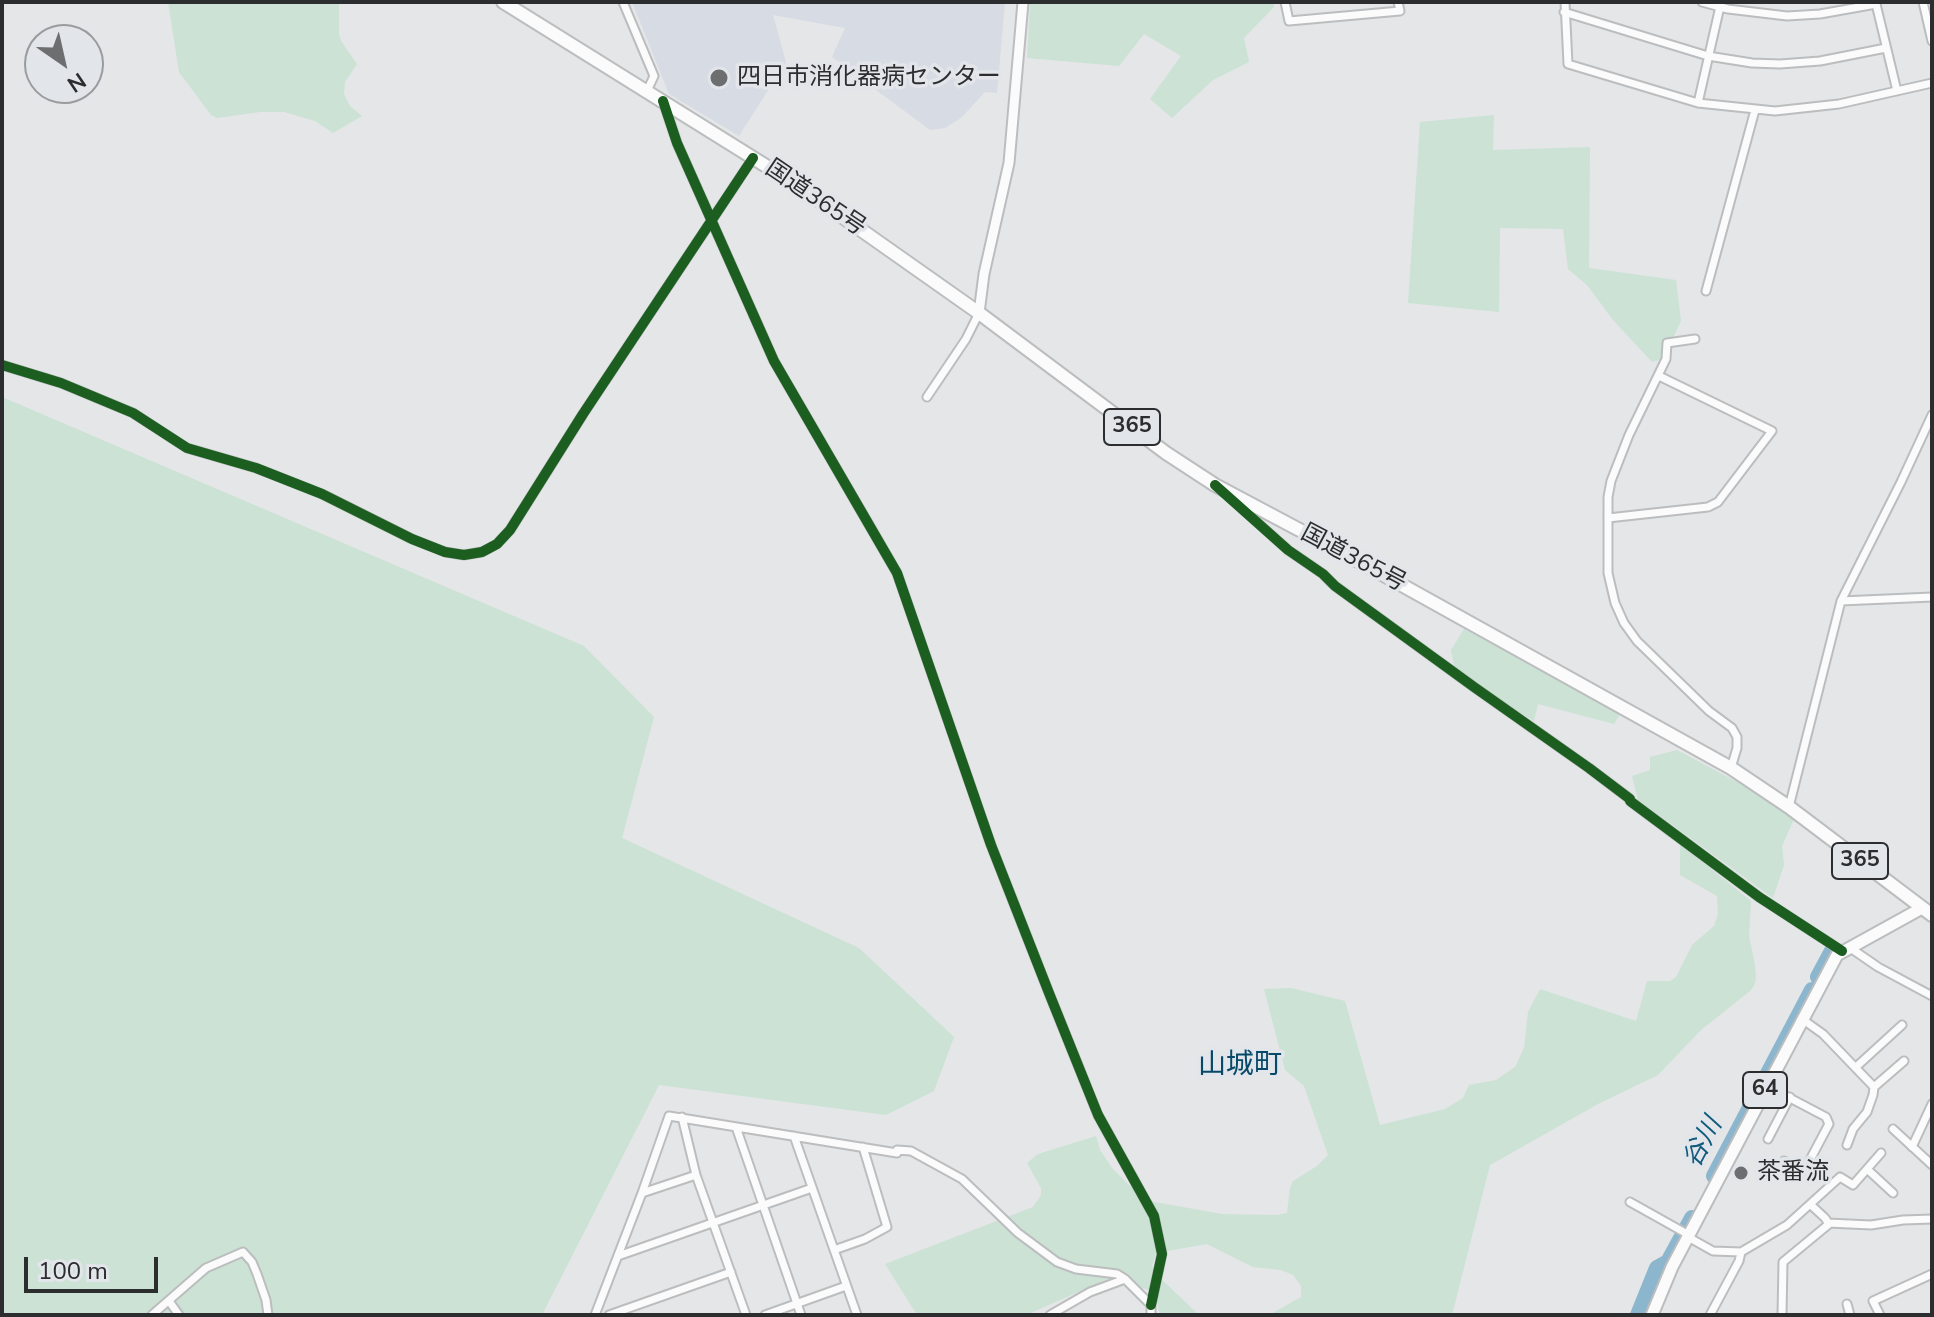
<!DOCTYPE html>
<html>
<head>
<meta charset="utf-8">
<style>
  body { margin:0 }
  #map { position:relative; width:1934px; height:1317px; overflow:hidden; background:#e4e6e8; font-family:"Nunito Sans",sans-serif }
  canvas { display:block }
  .frame { position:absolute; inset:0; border:4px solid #2c2d2f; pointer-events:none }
  .north { position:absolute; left:24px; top:24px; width:80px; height:80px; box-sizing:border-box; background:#e2e5ea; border:2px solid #999b9f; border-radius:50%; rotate:146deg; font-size:22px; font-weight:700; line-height:32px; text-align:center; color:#2c2d2f }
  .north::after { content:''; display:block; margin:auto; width:28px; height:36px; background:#6c6e70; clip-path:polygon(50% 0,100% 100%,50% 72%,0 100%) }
  .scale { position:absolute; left:24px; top:1257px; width:134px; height:36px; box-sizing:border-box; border:4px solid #2c2d2f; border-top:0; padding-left:10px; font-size:24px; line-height:28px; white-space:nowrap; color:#2c2d2f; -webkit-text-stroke:6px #e2e5ea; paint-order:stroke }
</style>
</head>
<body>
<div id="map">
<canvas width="1934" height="1317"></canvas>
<div class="frame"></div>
<div class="north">N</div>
<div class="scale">100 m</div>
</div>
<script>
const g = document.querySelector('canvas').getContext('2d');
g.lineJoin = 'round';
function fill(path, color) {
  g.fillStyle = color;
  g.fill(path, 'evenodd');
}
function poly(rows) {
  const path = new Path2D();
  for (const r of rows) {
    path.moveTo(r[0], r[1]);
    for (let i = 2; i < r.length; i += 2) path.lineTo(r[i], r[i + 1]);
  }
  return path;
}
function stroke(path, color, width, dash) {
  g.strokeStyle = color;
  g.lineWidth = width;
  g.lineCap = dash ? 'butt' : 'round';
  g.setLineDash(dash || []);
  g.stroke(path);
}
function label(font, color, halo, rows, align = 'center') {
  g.font = font + ' "Nunito Sans","Noto Sans JP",sans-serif';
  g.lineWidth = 7;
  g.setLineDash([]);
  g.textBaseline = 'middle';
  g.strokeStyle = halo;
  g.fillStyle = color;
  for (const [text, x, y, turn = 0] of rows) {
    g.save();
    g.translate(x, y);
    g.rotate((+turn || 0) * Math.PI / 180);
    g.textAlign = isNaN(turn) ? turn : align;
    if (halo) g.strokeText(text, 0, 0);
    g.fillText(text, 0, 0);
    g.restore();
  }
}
fill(poly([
  [632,2,1005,2,997,93,985,92,961,118,945,128,930,130,832,57,845,28,773,15,786,62,739,136,669,94]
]), '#d7dbe3');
fill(poly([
  [168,2,339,2,339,34,341,41,357,64,345,82,344,94,350,106,362,116,333,133,315,121,284,112,260,112,217,118,211,115,179,72],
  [1030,2,1273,2,1274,7,1244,38,1249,62,1213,80,1172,118,1150,99,1181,56,1144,34,1119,66,1027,58],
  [1494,115,1493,150,1590,147,1589,268,1676,280,1681,321,1663,359,1652,362,1613,320,1587,285,1568,269,1563,229,1500,228,1499,312,1408,303,1420,122],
  [2,397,584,646,654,717,622,838,859,948,954,1037,934,1091,886,1115,659,1085,542,1315,2,1315],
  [1464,629,1620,714,1614,724,1538,704,1534,721,1490,695,1454,666,1451,650],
  [1677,750,1739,783,1794,819,1782,846,1784,865,1773,898,1638,800,1632,776,1650,770,1650,757],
  [1680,844,1751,901,1749,936,1755,965,1756,979,1754,986,1750,991,1701,1030,1658,1075,1598,1104,1490,1165,1452,1315,1269,1315,1301,1297,1301,1286,1293,1275,1281,1270,1253,1267,1207,1244,1156,1253,1152,1266,1160,1278,1199,1315,1160,1315,1155,1293,1115,1276,1026,1315,917,1315,885,1264,1033,1207,1041,1195,1041,1188,1027,1163,1038,1154,1096,1136,1100,1150,1112,1168,1142,1198,1149,1201,1222,1214,1277,1215,1287,1213,1290,1188,1293,1181,1317,1166,1328,1155,1304,1086,1285,1070,1264,989,1291,988,1345,1001,1380,1125,1445,1109,1463,1098,1469,1085,1496,1080,1515,1067,1524,1048,1528,1012,1540,989,1636,1021,1647,981,1670,981,1676,977,1692,945,1714,926,1718,914,1717,896,1680,875]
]), '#cbe2d5');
stroke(poly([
  [1818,977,1833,949],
  [1714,1176,1812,990],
  [1638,1315,1657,1268,1668,1262,1692,1218]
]), '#8cb6cd', 16);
const minor = poly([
  [623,2,654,76,647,91],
  [1285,2,1289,21,1400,11,1398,2],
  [1565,2,1568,64,1698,103,1775,111,1839,104,1932,83],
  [1702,2,1728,9,1787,16,1820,14,1876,4,1897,91],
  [1923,2,1932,41],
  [1564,12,1708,56,1752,63,1780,64,1820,61,1886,48],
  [663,101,677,143,774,361,897,573,991,845,1049,993,1098,1115,1154,1216,1162,1254,1151,1305],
  [1698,103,1721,2],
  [1706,291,1755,110],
  [1695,339,1667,343,1666,359,1629,435,1611,481,1608,497,1608,573,1615,603,1624,623,1637,641,1709,711,1732,728,1737,737,1737,748,1731,768],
  [2,365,61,383,133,413,187,448,256,468,322,494,412,539,445,552,464,555,482,552,497,544,510,530,583,414,753,158],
  [927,397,966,339,979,313],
  [1228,496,1288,550,1323,574,1335,586,1474,687,1589,768,1630,799,1630,801,1759,897,1842,951],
  [1608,518,1708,507,1718,502,1772,431,1659,376],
  [1841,601,1932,597],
  [1789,807,1841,601,1901,482,1932,415],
  [1849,947,1878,967,1932,996],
  [1802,1019,1823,1034,1874,1087],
  [1856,1067,1902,1025],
  [1767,1086,1826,1117,1829,1124,1804,1171,1784,1161],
  [682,1117,696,1175,746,1315],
  [736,1127,801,1315],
  [1893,1129,1932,1165],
  [794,1136,857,1315],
  [1768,1139,1790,1097],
  [1847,1145,1853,1129,1867,1112,1873,1095,1874,1087,1904,1061],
  [1912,1147,1932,1104],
  [1867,1169,1893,1193],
  [642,1193,696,1175],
  [1630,1202,1689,1235],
  [1828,1223,1871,1225,1903,1220,1932,1219],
  [1688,1237,1713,1251,1741,1252,1787,1225,1840,1177,1853,1185,1881,1153],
  [834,1250,865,1239,887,1227,863,1147],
  [618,1256,812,1188],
  [169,1301,179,1315],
  [1847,1304,1850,1315],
  [152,1315,206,1268,243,1252,252,1262,257,1274,266,1300,268,1315],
  [595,1315,642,1193,669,1116,897,1153,897,1150,911,1151,962,1179,1018,1233,1057,1262,1076,1269,1117,1274,1125,1279,1151,1305,1151,1315],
  [609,1315,731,1272],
  [765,1315,846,1286],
  [1050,1315,1090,1292,1125,1279],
  [1710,1315,1739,1261,1741,1252],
  [1782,1315,1783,1262,1829,1224,1825,1218,1811,1205],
  [1880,1315,1873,1301,1932,1274]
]);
const tertiary = poly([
  [979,313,984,274,1009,163,1023,2]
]);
const primary = poly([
  [1652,1315,1672,1267,1837,955,1922,908]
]);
const trunk = poly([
  [503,2,803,189,979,313,1166,453,1215,485,1373,569,1731,768,1789,807,1932,915]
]);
stroke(minor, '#bbbdbe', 11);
stroke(tertiary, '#bbbdbe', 13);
stroke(primary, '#bbbdbe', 15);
stroke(trunk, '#bbbdbe', 16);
stroke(minor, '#fbfbfc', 7);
stroke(tertiary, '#fbfbfc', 9);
stroke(primary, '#fbfbfc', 11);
stroke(trunk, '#fbfbfc', 12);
stroke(poly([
  [663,101,677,143,774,361,897,573,991,845,1049,993,1098,1115,1154,1216,1162,1254,1151,1305],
  [2,365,61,383,133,413,187,448,256,468,322,494,412,539,445,552,464,555,482,552,497,544,510,530,583,414,753,158],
  [1215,485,1288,550,1323,574,1335,586,1474,687,1589,768,1630,799,1630,801,1759,897,1842,951]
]), '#1b5e20', 10);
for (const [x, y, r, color] of [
  [719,78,10,"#6c6e70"],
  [1741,1173,8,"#6c6e70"]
]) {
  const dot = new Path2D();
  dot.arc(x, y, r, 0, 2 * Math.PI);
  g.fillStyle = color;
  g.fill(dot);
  stroke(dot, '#e2e5ea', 3);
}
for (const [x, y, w] of [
  [1132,427,56],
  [1860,861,56],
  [1765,1090,44]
]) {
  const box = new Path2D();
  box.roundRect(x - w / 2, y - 18, w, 36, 6);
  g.fillStyle = '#e2e5ea';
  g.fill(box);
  stroke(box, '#2c2d2f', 2);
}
label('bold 22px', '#2c2d2f', null, [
  ["365",1132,427],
  ["365",1860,861],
  ["64",1765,1090]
]);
label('24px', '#2c2d2f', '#e2e5ea', [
  ["四日市消化器病センター",737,78],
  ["茶番流",1757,1173]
], 'left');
label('24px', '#2c2d2f', '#e2e5ea', [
  ["国道365号",815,199,34],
  ["国道365号",1353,559,28]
]);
label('italic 26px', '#115c7c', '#e2e5ea', [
  ["谷川",1704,1143,-62]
]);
label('28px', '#064968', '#e2e5ea', [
  ["山城町",1240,1066]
]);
</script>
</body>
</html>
